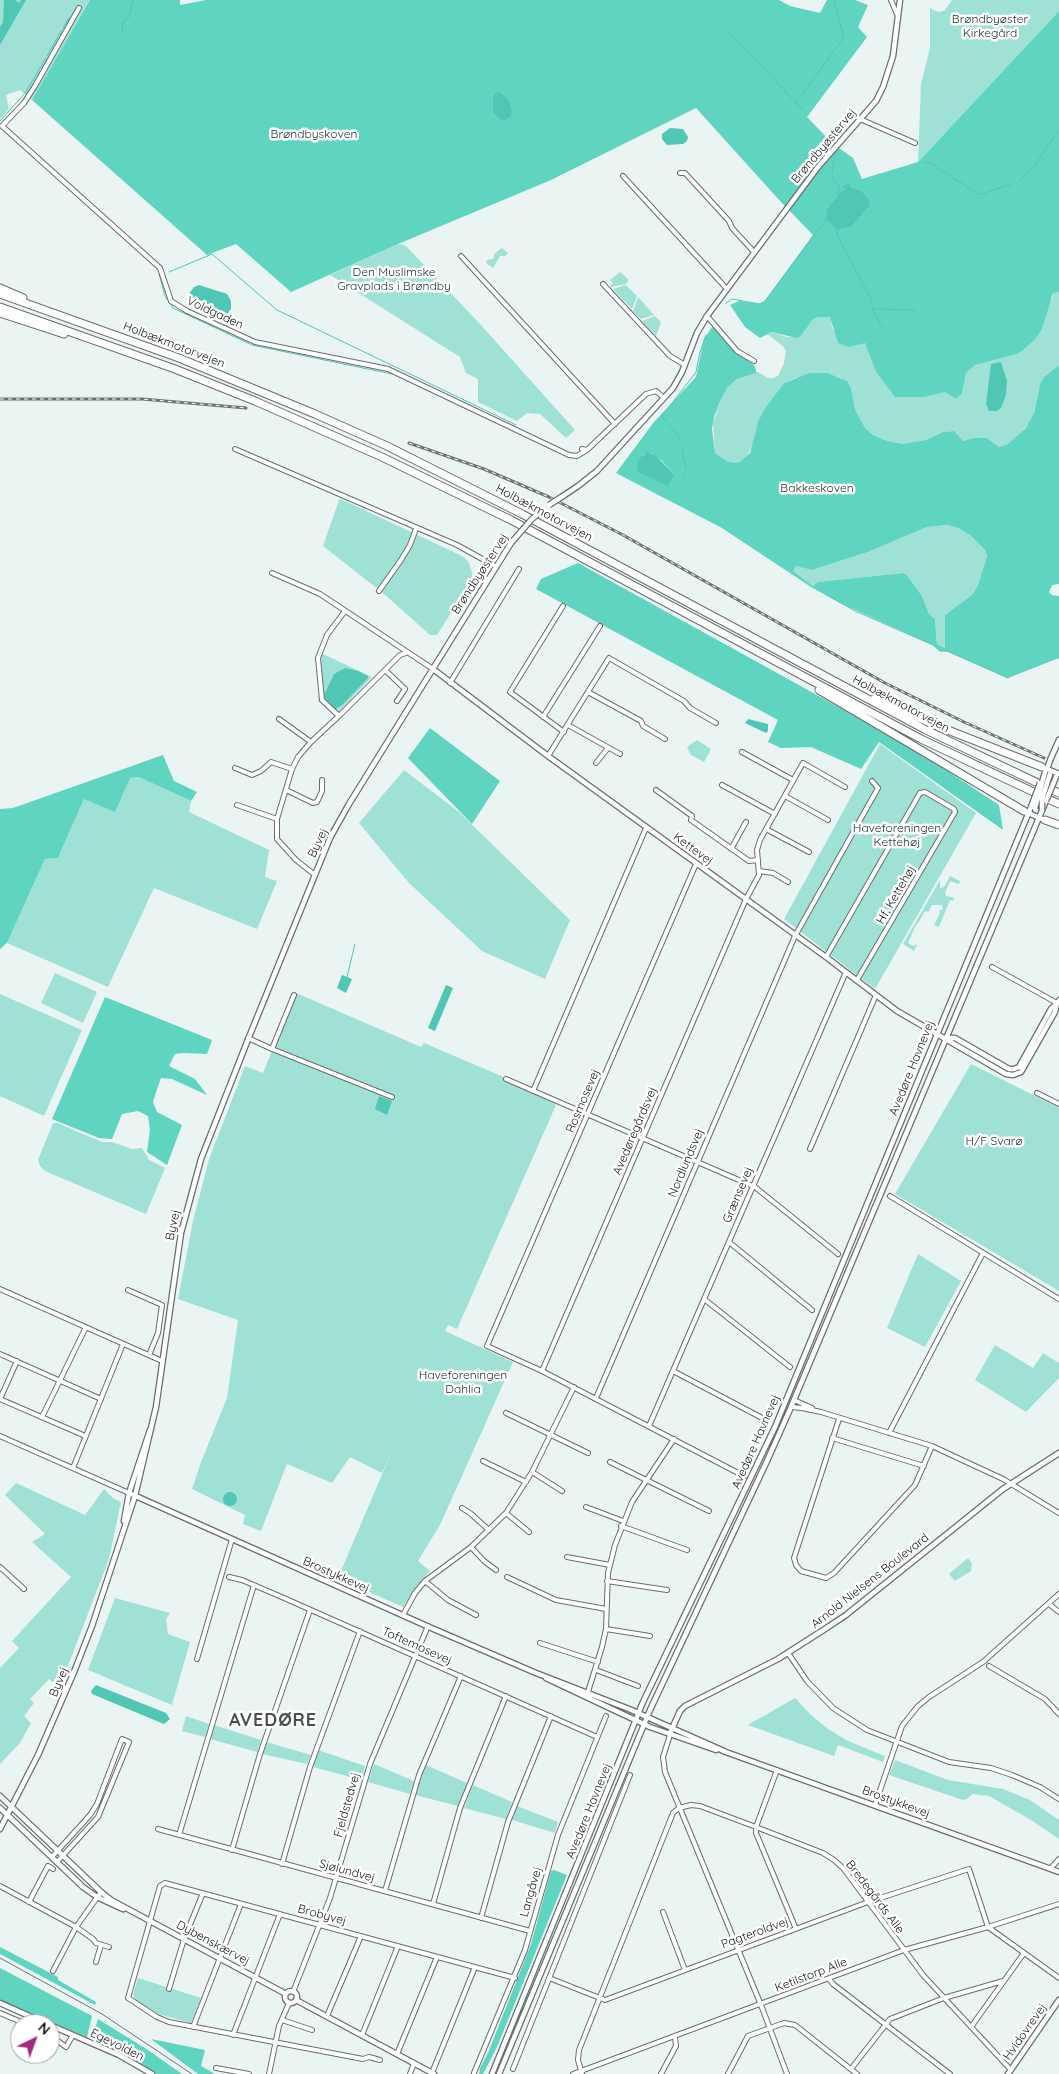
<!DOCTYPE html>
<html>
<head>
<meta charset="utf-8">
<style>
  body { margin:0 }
  #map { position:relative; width:1059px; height:2074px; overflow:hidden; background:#eaf4f2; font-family:Quicksand,sans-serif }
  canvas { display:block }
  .north { position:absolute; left:10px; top:2014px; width:50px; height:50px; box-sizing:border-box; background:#fff; border:1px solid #a1a3a2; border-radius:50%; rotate:42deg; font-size:14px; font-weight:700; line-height:20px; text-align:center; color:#151817 }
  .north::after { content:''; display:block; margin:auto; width:18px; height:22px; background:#a62a7d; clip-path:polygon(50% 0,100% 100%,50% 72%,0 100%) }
</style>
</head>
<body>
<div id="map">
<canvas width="1059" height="2074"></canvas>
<div class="north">N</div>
</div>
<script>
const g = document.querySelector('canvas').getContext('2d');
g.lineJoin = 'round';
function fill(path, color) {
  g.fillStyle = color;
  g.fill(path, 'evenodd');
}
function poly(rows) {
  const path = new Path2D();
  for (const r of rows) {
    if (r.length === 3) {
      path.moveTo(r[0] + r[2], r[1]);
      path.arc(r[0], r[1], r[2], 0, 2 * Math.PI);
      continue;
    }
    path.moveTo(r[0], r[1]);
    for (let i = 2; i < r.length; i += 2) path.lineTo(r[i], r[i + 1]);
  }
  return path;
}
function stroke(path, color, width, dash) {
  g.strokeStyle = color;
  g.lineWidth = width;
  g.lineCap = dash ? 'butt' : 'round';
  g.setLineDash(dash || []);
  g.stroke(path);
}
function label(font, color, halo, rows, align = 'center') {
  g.font = font + ' Quicksand,sans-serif';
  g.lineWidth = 5;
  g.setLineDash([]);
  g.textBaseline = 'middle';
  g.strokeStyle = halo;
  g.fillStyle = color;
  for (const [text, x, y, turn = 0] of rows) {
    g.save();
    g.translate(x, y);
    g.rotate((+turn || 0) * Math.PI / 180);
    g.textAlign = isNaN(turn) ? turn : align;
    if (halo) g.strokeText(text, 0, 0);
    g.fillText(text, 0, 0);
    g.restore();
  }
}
fill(poly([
  [0,0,90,0,32,100,20,90,6,95,9,109,0,119],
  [952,0,1059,0,1059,11,918,162,921,84,930,48,930,8,938,12,944,11],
  [1059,169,1059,365,1044,377,1040,385,1032,420,1019,435,1008,444,999,447,987,438,973,438,963,441,954,431,943,432,926,440,903,444,887,441,873,435,865,428,855,409,851,388,841,378,834,376,795,378,784,383,765,408,755,433,753,445,745,459,740,462,734,463,727,461,715,453,713,423,721,399,728,387,737,379,758,372,768,378,773,378,778,376,784,363,786,351,783,346,767,334,771,332,787,337,801,336,813,319,819,317,831,317,832,328,849,347,865,342,876,372,891,391,907,396,945,392,956,399,962,394,966,373,975,365,984,362,1042,329,1046,310,1053,297],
  [398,244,406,246,480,324,575,430,566,438,540,414,527,413,517,421,478,402,478,379,466,373,460,357,330,275],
  [502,248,508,253,505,256,500,256,493,268,486,263,487,260,493,259,495,253],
  [620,272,629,280,626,284,611,287,610,285,613,283,610,280],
  [626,285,637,296,632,309,613,289],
  [638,297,654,315,641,319,633,311],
  [655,316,661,322,656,336,642,321],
  [341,499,462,556,468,561,472,572,472,580,437,635,430,635,383,593,323,546,339,500],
  [947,525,958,528,970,535,985,550,987,556,978,585,973,594,945,615,945,648,937,644,935,619,929,614,922,596,906,574,903,573,818,582,813,586,792,571,795,565,812,570,868,552,927,527],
  [321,653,372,677,335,716,318,701,319,694,322,692],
  [697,740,711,749,704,762,691,755,687,747],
  [880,744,976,813,875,989,784,919],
  [404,770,459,812,570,920,545,979,482,951,409,883,359,823],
  [139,777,191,801,189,812,269,850,265,877,277,881,257,929,154,888,108,987,7,943,45,859,58,858,84,799,130,778],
  [950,876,960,881,959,884,950,881,945,893,946,896,956,898,953,899,954,901,950,900,939,927,934,925,940,913,939,911,943,909,942,905,932,905,928,912,925,911,920,920,915,927,908,943,913,946,917,944,914,951,903,944,940,880,940,889,945,886],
  [55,973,97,992,83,1023,41,1003],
  [296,993,421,1047,424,1043,555,1099,553,1103,556,1105,457,1329,448,1325,445,1331,513,1362,440,1525,418,1561,430,1571,414,1590,403,1607,338,1578,392,1451,382,1473,350,1457,332,1483,287,1464,261,1531,243,1524,245,1515,192,1489,201,1462,227,1398,238,1320,178,1299,193,1221,209,1159,245,1066,263,1073],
  [0,994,82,1030,44,1116,0,1096],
  [971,1064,1059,1108,1059,1291,895,1194],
  [53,1123,57,1123,102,1142,112,1142,132,1149,142,1148,149,1160,165,1168,146,1214,45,1171,40,1166,38,1160],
  [918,1254,961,1281,925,1347,887,1328],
  [995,1345,1033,1368,1043,1353,1059,1363,1059,1378,1026,1412,975,1380],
  [16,1483,85,1515,104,1489,113,1498,121,1502,109,1559,66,1671,58,1687,49,1679,30,1699,34,1703,24,1716,31,1723,20,1743,0,1764,0,1668,19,1648,12,1641,71,1577,32,1542,45,1534,5,1495],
  [968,1558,972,1563,971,1571,955,1581,949,1574],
  [115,1598,170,1613,166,1619,168,1634,190,1642,172,1705,88,1670],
  [795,1698,810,1714,828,1729,848,1741,885,1756,883,1762,838,1745,834,1756,748,1725],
  [186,1716,209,1724,205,1737,182,1731],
  [214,1725,261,1740,257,1752,210,1739],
  [266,1742,311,1755,307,1764,262,1754],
  [318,1750,365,1766,361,1780,313,1767],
  [895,1760,948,1780,1003,1789,1030,1800,1059,1820,1059,1839,1031,1820,989,1796,973,1794,967,1799,963,1800,889,1775],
  [374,1764,414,1781,410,1794,368,1782],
  [426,1765,467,1783,458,1806,415,1795],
  [473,1785,512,1802,506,1819,464,1808],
  [517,1806,558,1822,555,1833,512,1820],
  [138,1978,201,1998,191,2023,158,2014,136,2000,133,1995]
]), '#9fe2d5');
fill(poly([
  [90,0,180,0,180,5,206,0,779,0,790,6,820,13,827,0,855,0,868,5,858,27,867,37,807,117,832,143,853,158,862,179,918,162,1059,11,1059,292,1053,293,1042,329,1036,338,1022,351,1016,354,975,365,966,373,962,394,956,399,945,392,923,397,895,397,876,372,865,343,849,347,838,343,830,317,819,317,813,319,801,336,797,338,771,332,760,338,745,327,730,305,739,301,760,304,765,301,813,235,781,202,696,108,551,180,398,244,291,292,236,244,207,255,32,100],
  [500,91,507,98,503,121,500,120,493,113,493,107],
  [851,187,861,190,869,199,827,208,845,189],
  [714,324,729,344,754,365,756,370,756,373,737,379,728,387,721,399,714,417,712,429,715,453,727,461,734,463,740,462,750,453,758,422,765,408,784,383,810,373,827,373,847,381,851,388,855,409,865,428,873,435,887,441,903,444,926,440,943,432,954,431,963,441,973,438,987,438,999,447,1008,444,1026,428,1034,413,1040,384,1044,377,1059,365,1059,584,1052,585,1049,592,1052,595,1059,596,1059,658,1008,678,947,651,940,651,933,645,842,604,811,587,722,528,616,473,654,422,696,377,704,339],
  [651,453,662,461,674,474,636,466,644,454],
  [947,525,958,528,970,535,985,550,987,556,978,585,973,594,945,615,945,648,937,644,935,619,929,614,922,596,906,574,903,573,818,582,813,586,793,571,796,566,812,570,868,552,927,527],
  [578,563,873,726,946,770,999,805,1003,830,879,742,861,769,811,747,781,748,768,742,778,720,536,589,541,579],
  [430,728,500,781,472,824,408,758],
  [163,755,174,781,197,792,191,801,139,777,130,778,115,812,84,799,58,858,45,859,7,943,0,949,0,809,13,808],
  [105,997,212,1040,207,1054,182,1053,175,1054,169,1066,195,1079,207,1095,172,1079,161,1078,157,1089,153,1102,157,1112,182,1125,167,1165,147,1152,150,1129,148,1116,138,1111,122,1114,112,1139,99,1138,52,1119],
  [554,1870,567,1875,497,2047,483,2074,479,2074,480,2068,488,2053,531,1944,551,1871],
  [0,1947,58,1977,58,1980,96,2002,95,2005,0,1954],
  [0,1968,92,2016,87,2037,0,2000],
  [98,2019,148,2050,182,2074,157,2074,92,2039],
  [151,2039,205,2050,201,2066,215,2074,198,2074]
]), '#5fd4c1');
fill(poly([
  [4,0,15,0,19,3,21,0,26,0,0,45,0,27,3,22],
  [500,91,507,98,512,111,511,116,503,121,500,120,493,113,493,97,494,94],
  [670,128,683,129,688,137,687,141,683,144,667,145,662,139,662,134],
  [849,183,851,187,861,190,869,199,870,205,850,227,838,229,826,219,827,208,838,196,838,195,845,189,843,186],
  [199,285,227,294,231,301,231,309,226,315,219,316,210,313,191,300,189,294,194,287],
  [1001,362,1007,381,1006,395,1001,408,997,411,989,411,986,404,991,364],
  [647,452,655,455,674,474,668,486,638,472,636,466,640,458],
  [345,668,358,671,368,676,368,678,342,705,335,709,327,703,324,695,334,674],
  [748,719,768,724,768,731,766,733,745,723],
  [342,975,352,979,346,993,337,988],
  [446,985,453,988,435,1031,428,1028],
  [379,1096,392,1101,387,1115,375,1109],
  [230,1499,7],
  [96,1685,166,1713,170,1719,164,1724,92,1694,91,1691]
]), '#50c6b4');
stroke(poly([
  [63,28,69,18],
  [729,32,804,111],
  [122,34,123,22,129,17,133,0],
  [47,56,61,31],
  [795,104,844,37,834,2],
  [0,121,25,93,46,58],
  [923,162,932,164,978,194,981,194,1011,184],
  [832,173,835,154],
  [832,177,839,187,838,195],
  [1019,181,1035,165,1059,130],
  [838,229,837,235,871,299,871,303],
  [169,272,212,254,277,310,516,425],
  [159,274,165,296,173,308,252,345,392,374],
  [726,303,732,299,760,304,765,301,820,227,827,220],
  [872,307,873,312,883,328],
  [872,309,915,310],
  [681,440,662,416,696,372,700,352,706,335],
  [682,451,686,468],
  [684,481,685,478],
  [827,595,855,611,933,645,940,651,947,651,1008,678],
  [347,977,355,944]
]), '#50c6b4', 1);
const minor = poly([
  [891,0,897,14],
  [79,8,35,86,24,103,2,126,160,268,171,301,187,311,255,342,388,369,569,455,577,456,587,450],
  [860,119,915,143],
  [680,173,685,173,729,221,732,228,754,252],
  [623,176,727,289],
  [461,256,615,424],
  [603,284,670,356,685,365],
  [707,316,737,351,754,361],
  [235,449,457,545,495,566],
  [582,449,587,450,646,394,656,391,664,398],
  [272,573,320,594,433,669],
  [379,591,401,560,410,545,416,529],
  [563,606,510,692,564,732],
  [385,670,405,689,397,701],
  [450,683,519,569],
  [588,692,641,721,643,726,665,739],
  [339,716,322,700,318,658,327,635,345,611],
  [543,717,600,626],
  [279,719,311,742],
  [568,725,620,754],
  [742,752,793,780],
  [548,756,609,658,684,701,690,708,716,723],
  [596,763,608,748],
  [235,768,252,775,261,771,271,762,292,769],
  [722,785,775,814],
  [286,790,313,803,317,802,322,791,322,780],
  [656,790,692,816,691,820,749,861,758,860],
  [785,796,828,820],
  [237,805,277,819],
  [766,829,809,852],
  [731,849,746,822],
  [696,864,487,1346,542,1371,744,1476],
  [759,871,773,873,788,882],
  [315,875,296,860,277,839,277,819,292,769,298,757,311,742,341,714,400,655,406,653],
  [826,957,920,793,925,792,954,809,955,812,857,980],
  [992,967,1057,1003,1059,1000],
  [248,1038,272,1049,294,995],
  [272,1049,392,1097],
  [506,1079,755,1187,838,1254],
  [533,1091,646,828],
  [1037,1093,1059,1104],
  [810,1149,876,995],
  [890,1196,1059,1299],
  [729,1242,812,1310],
  [0,1289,162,1361],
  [128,1290,162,1305,158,1333,149,1355],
  [704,1299,790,1367],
  [0,1354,101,1399],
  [542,1371,746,899,759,875,757,850,760,840,803,763,845,787],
  [673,1371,766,1420],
  [596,1398,795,936,878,788,872,781],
  [0,1399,83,1435],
  [0,1399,17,1361],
  [794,1400,812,1408],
  [791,1407,802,1408,821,1412,932,1446,1003,1479,1059,1513],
  [506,1413,588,1453],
  [42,1417,86,1327],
  [839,1419,794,1558,796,1565,801,1571,826,1578,834,1573,915,1485,932,1446],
  [649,1426,846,972],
  [889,1433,983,1253],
  [0,1436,129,1493],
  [832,1438,924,1466],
  [483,1461,526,1482],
  [610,1462,709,1511],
  [73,1468,123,1344],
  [532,1472,562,1491],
  [586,1507,623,1521],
  [462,1508,470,1513,489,1530],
  [506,1513,529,1532],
  [621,1526,687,1550],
  [471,1547,484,1561,496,1570],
  [567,1557,610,1565],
  [0,1567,24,1589],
  [229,1577,242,1580,284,1598,597,1737],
  [507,1577,556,1600,606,1609],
  [425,1581,448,1600,476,1615],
  [607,1581,667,1590],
  [1049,1604,1059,1612],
  [403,1615,415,1593,425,1581,471,1547,506,1513,532,1472,574,1387],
  [606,1629,650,1636],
  [540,1643,598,1662],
  [788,1653,807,1681,833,1708,867,1730,949,1762,991,1768,1012,1775,1040,1787,1059,1799],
  [197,1659,232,1539],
  [989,1666,1045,1699,1059,1714],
  [596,1670,638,1686],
  [587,1695,602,1647,606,1629,608,1573,615,1545,632,1502,674,1439],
  [670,1735,663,1757,665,1772,761,2005,787,2074],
  [777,1770,756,1827,756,1833,796,1929],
  [875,1805,902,1726,918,1706,929,1697,983,1662,1059,1594],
  [158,1829,530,1931],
  [179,1835,254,1585],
  [232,1850,260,1754,310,1610],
  [52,1857,90,1815,97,1804,122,1739,129,1742,98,1817,57,1862],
  [282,1864,310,1767,360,1631],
  [1051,1868,1059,1859],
  [0,1886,76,1927,101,1892],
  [385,1891,419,1775,461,1676],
  [29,1902,48,1866,53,1869],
  [433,1904,460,1808,506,1696],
  [663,1912,685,1970],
  [481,1918,508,1822,551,1716],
  [96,1962,101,1945],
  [53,1971,76,1927,93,1939,96,1943,109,1947],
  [549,1978,605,2000,868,1902,969,1869,988,1927,1059,1978],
  [829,1979,833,1984,950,2074],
  [169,1989,184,1939,203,1893],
  [293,1992,330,1898,370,1764,428,1626],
  [0,2013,26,2024],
  [327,2016,361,1936],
  [282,2020,312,2030],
  [193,2027,241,1904],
  [971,2027,1024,1953],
  [50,2035,66,2047,73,2035],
  [233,2035,280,1914],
  [362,2035,398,1946],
  [397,2054,437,1957],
  [380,2060,369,2057,363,2059,169,2022,157,2017,128,1998,160,1886,165,1883,515,1978],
  [216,2068,249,2074],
  [513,2069,630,1775],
  [851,2069,890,2019,944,1998,1003,1981],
  [432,2073,475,1967],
  [474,2073,525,1950,558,1835,606,1716],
  [269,2074,279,2026,289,2003],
  [410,2074,414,2063],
  [573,2074,904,1950,988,1927,1059,1904],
  [582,2074,578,2060,579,2050,673,1813,679,1808,691,1805,700,1806,756,1827,823,1853,834,1860,843,1868,923,1975,1011,2070],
  [661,2074,676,2046,675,2037],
  [728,2074,748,2036,784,2023,795,2025,857,2074]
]);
const tertiary = poly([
  [563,496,578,486,597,471,673,388,682,372,697,333,707,316,818,167,876,101,883,87,893,56,900,0],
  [433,669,548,756,826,957,897,1011,1006,1074,1013,1075,1021,1072,1055,1012,1057,1003],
  [1051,758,1059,740],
  [1042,767,1059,774],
  [1026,812,1042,819],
  [947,1038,955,1038,1009,1069,1014,1069,1019,1067,1051,1009,1056,1004],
  [129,1493,429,1627,536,1673,629,1709,726,1752],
  [124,1521,129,1493,150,1430],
  [546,1678,650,1727,716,1750],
  [671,1731,680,1711,685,1706,778,1659,825,1629,846,1615,1003,1489,1059,1453],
  [723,1751,1059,1872],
  [0,1796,101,1892,111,1900,286,1994],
  [0,1808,83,1887,97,1897,123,1909],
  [0,1829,38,1755,74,1672,92,1626,135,1496,156,1407,181,1233,201,1159,247,1042,330,838,349,804,511,543],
  [291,1997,6],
  [296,2000,434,2074],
  [0,2003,47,2024],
  [50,2025,119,2055,152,2074],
  [492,2074,643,1702,775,1427,1031,807],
  [499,2074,650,1710,767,1461,791,1407,1046,801],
  [1008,2074,1059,2000]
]);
const motorway = poly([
  [0,288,23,298],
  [0,294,179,358,315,414,387,446,522,514,926,730,1059,793],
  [0,307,175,369,255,401,382,457,511,520,921,739,1059,804],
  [0,313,64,334],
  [819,690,1024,811],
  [874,699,935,725,1042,767],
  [1045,820,1059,825]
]);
stroke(minor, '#676f6d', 6);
stroke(tertiary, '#676f6d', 7);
stroke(motorway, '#676f6d', 9);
stroke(minor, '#fff', 4);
stroke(tertiary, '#fff', 4.5);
stroke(motorway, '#fff', 7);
stroke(poly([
  [0,1958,102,2014,192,2074]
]), '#6d7372', 1);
const rail = poly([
  [0,399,142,399,246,408],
  [409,443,484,469,549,497,623,535,885,683,964,722,1044,758]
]);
stroke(rail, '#6d7372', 3);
stroke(rail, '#fff', 1, [4]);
const tertiaryBridge = poly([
  [549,505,563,496],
  [511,543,531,520,543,509],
  [1048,766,1051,758],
  [1046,801,1056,777],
  [1031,807,1040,783],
  [1035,808,1045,772],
  [1042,811,1042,799,1050,774]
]);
stroke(tertiaryBridge, '#676f6d', 7, []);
stroke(tertiaryBridge, '#fff', 4.5);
label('12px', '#1a2f2b', '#fff', [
  ["Brøndbyøster",990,19],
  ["Kirkegård",990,33],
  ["Brøndbyskoven",314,134],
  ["Den Muslimske",394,272],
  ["Gravplads i Brøndby",394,286],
  ["Bakkeskoven",817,488],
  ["Haveforeningen",897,828],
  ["Kettehøj",897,842],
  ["H/F Svarø",994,1141],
  ["Haveforeningen",463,1375],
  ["Dahlia",463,1389]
]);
label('12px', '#151817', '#fff', [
  ["Brøndbyøstervej",824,146,-50],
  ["Voldgaden",215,313,25],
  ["Holbækmotorvejen",174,345,21],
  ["Holbækmotorvejen",544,513,28],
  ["Brøndbyøstervej",480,574,-57],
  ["Holbækmotorvejen",901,704,28],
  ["Byvej",318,843,-65],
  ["Kettevej",693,849,36],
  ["Hf. Kettehøj",896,895,-60],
  ["Avedøre Havnevej",912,1068,-68],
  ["Rosmosevej",583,1101,-67],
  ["Avedøregårdsvej",635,1131,-67],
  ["Nordlundsvej",686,1163,-67],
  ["Grænsevej",738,1195,-67],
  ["Byvej",173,1225,-78],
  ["Avedøre Havnevej",756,1442,-66],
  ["Brostykkevej",336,1575,24],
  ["Arnold Nielsens Boulevard",870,1581,-38],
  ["Toftemosevej",417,1646,24],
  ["Byvej",59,1682,-67],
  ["Brostykkevej",896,1802,20],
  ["Fjeldstedvej",347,1805,-74],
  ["Avedøre Havnevej",589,1811,-68],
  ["Sjølundvej",347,1871,15],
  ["Langåvej",531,1892,-74],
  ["Bredegårds Alle",875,1897,53],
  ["Brobyvej",322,1915,15],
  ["Pagteroldvej",755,1933,-20],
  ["Dybenskærvej",213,1943,28],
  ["Ketilstorp Alle",811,1975,-21],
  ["Hvidovrevej",1025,2032,-55],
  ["Egevolden",117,2045,26]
]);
g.letterSpacing = '1px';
label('bold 18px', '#49504f', '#fff', [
  ["AVEDØRE",273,1721]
]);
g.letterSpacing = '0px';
</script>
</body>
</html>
